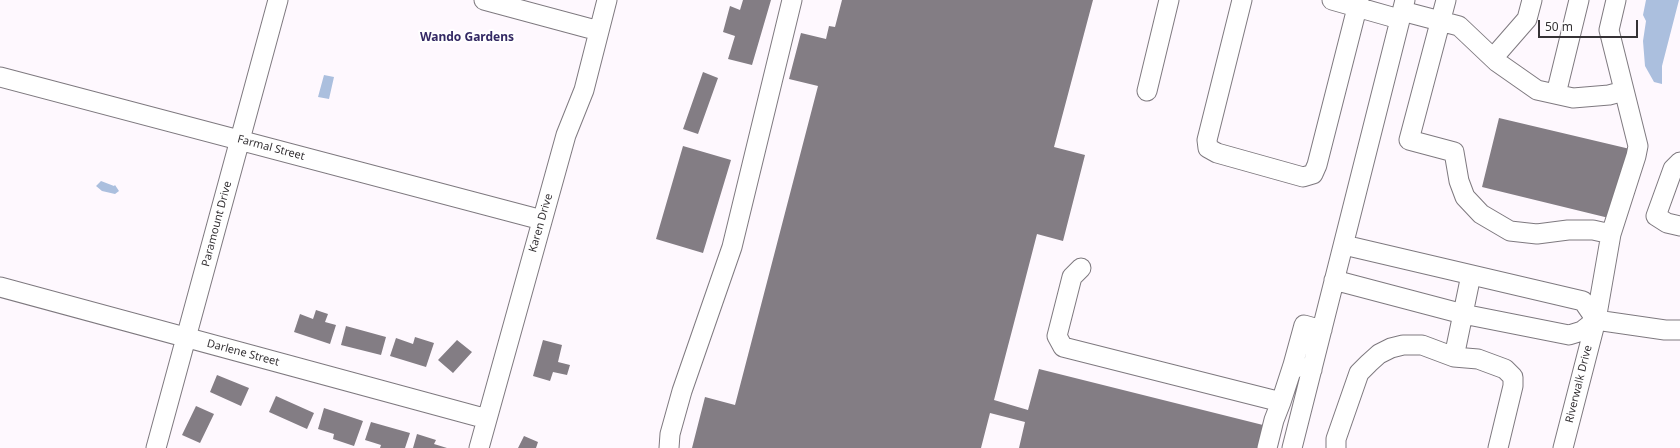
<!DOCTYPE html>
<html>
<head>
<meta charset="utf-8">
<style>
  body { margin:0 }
  #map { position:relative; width:1680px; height:448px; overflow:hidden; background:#fef8fe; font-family:"Noto Sans",sans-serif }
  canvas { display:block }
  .scale { position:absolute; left:1538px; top:20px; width:100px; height:18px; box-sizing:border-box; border:2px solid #353235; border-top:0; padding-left:5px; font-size:12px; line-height:14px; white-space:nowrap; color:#353235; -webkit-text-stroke:3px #fff; paint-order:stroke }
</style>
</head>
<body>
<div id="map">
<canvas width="1680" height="448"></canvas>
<div class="scale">50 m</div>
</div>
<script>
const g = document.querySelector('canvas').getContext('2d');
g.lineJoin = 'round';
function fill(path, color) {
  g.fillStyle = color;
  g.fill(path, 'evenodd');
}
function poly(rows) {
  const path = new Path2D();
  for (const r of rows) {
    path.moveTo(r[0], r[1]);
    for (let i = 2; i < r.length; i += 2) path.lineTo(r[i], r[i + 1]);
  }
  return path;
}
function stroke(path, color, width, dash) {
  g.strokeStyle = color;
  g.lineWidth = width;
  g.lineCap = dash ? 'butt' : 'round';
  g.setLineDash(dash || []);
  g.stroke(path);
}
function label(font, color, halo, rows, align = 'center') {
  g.font = font + ' "Noto Sans",sans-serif';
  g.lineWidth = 4;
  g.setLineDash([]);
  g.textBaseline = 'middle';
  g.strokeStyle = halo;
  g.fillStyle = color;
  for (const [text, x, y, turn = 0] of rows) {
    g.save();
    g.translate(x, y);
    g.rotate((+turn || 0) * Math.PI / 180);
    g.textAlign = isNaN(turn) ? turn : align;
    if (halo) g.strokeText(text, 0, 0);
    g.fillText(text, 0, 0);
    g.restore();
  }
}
fill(poly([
  [1646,0,1679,0,1662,66,1662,84,1654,82,1645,66,1643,41,1646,21,1643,15],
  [324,75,334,77,329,99,318,97],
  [101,181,114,186,115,185,119,191,115,194,102,191,96,186]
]), '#abbfde');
fill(poly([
  [743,0,771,0,752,65,728,59,735,36,723,32,730,6,740,10],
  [842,0,1093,0,1054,147,1085,155,1063,241,1037,234,994,400,1028,410,1039,369,1263,425,1257,448,1019,448,1025,422,990,413,981,448,692,448,705,397,735,405,818,86,789,79,801,33,826,39,829,26,835,27],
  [703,72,718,78,698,134,683,129],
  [1499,118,1630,149,1613,219,1482,187],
  [683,146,731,160,703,253,656,239],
  [316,310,328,314,325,322,336,325,330,344,294,332,300,314,313,319],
  [346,326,386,337,381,355,341,345],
  [415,337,434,343,426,367,390,356,396,338,413,344],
  [457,340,472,352,453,373,438,360],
  [543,340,562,345,558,362,570,365,567,375,553,372,550,381,533,376],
  [217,375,249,388,241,406,210,392],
  [276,396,314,413,307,429,269,412],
  [196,406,214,414,200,443,182,435],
  [324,408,363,421,354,446,333,439,334,434,318,429],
  [371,422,410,433,405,448,380,448,381,445,365,440],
  [417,434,436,440,434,444,447,448,413,448],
  [524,436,538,442,536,448,518,448]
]), '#837d84');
const minor = poly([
  [484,0,599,31],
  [1242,0,1207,140,1208,148,1217,153,1303,177,1313,174,1317,165,1359,0],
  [1332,0,1399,19],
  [1446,0,1409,140,1454,152,1459,181,1465,197,1481,214,1510,231,1537,234,1568,230,1593,230,1611,234],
  [1402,11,1459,26,1497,62,1537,90,1573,98,1609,95,1624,91],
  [1493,58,1527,19,1532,0],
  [0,77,542,220],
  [1147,91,1169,0],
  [1556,94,1579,0],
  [1680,162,1673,169,1656,216,1667,223,1680,226],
  [1344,245,1583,301,1596,320],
  [1081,268,1072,277,1057,336,1063,347,1281,402,1293,365,1312,370],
  [1334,280,1463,314,1569,335,1582,331,1596,320],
  [0,287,487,419],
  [1596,320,1665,330,1680,330],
  [1454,357,1471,275],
  [1293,365,1304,325,1322,330],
  [156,448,278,0],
  [479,448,566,135,584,90,607,0],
  [669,448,670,434,682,391,732,247,792,0],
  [1267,448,1274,420,1281,402],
  [1292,448,1405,0],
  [1336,448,1336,439,1359,373,1369,363,1379,354,1391,348,1403,345,1422,345,1454,357,1478,359,1505,369,1513,377,1513,386,1498,448],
  [1563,448,1596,320,1611,234,1636,156,1638,146,1609,30,1616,0]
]);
stroke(minor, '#7e797f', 21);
stroke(minor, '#fff', 19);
label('11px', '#353235', '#fff', [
  ["Farmal Street",271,148,15],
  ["Karen Drive",541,223,-74],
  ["Paramount Drive",217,224,-75],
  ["Darlene Street",243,353,15],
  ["Riverwalk Drive",1579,384,-76]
]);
label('bold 12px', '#342964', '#fff', [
  ["Wando Gardens",467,38]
]);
</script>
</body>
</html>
